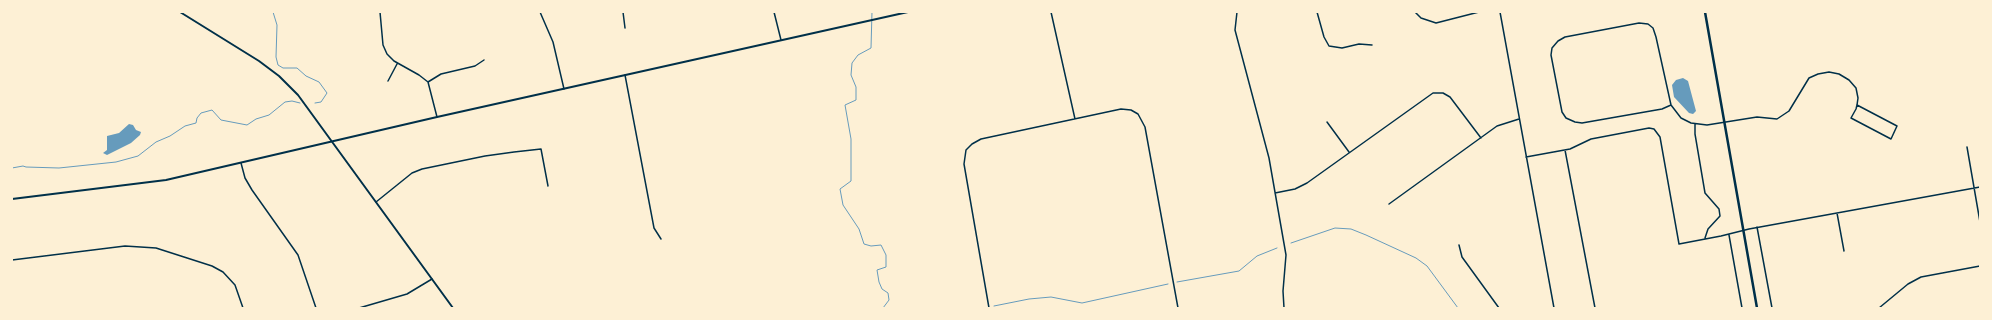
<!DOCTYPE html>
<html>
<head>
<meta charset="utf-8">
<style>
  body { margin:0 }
  #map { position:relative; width:1992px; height:320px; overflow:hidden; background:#fdf0d5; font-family:Lato,sans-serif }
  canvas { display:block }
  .frame { position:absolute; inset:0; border:13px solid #fdf0d5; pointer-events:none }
</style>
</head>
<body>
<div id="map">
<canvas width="1992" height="320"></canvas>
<div class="frame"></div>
</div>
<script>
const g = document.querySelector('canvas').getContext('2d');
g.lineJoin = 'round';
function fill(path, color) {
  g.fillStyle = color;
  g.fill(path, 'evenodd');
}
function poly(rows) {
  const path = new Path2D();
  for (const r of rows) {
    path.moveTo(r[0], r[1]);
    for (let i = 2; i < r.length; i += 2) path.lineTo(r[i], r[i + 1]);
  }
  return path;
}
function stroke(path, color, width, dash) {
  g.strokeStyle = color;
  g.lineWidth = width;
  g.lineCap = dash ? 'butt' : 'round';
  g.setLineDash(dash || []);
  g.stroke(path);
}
fill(poly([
  [1683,78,1688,81,1696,111,1693,114,1689,113,1674,97,1672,85,1676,80],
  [129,124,133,125,136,130,141,132,140,135,131,143,107,155,103,153,107,150,107,136,119,133]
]), '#669bbc');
stroke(poly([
  [273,12,277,25,276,57,278,65,283,68,297,68,306,76,319,82,327,93,321,102,315,103],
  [872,12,871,48,858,55,852,63,851,75,856,87,856,100,845,105,851,139,851,181,840,189,843,205,859,229,864,244,871,246,881,245,886,255,886,267,877,270,879,282,882,289,888,293,889,300,883,308],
  [12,168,23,166,26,167,59,168,116,162,138,156,156,142,170,136,185,126,196,123,197,118,201,113,212,110,221,120,247,125,256,119,269,115,285,102,292,101,300,103],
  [1291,243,1335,228,1351,229,1366,235,1416,258,1427,266,1458,308],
  [1177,282,1239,271,1257,256,1277,248],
  [994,306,1029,299,1051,297,1082,303,1168,284]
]), '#669bbc', 1);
stroke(poly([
  [380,12,383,45,387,54,394,61,419,75,428,82,437,117],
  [540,12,553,42,564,89],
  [623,12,625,28],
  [774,12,781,40],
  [1051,12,1075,119],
  [1237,12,1235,30,1269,158,1286,255,1283,291,1284,308],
  [1317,12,1324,37,1329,46,1342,48,1359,44,1372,45],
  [1415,12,1421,18,1436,23,1479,12],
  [1500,12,1554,308],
  [625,75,654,228,661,239],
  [388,81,397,64],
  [428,82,441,74,475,66,484,60],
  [1671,105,1662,109,1582,123,1575,122,1566,118,1562,112,1551,55,1552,48,1558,41,1565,37,1639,23,1648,24,1653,28,1656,37,1671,105,1681,118,1691,123,1707,125,1757,117,1777,119,1789,111,1809,78,1818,74,1829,72,1839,74,1849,80,1856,88,1858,98,1857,105,1856,109,1851,118,1891,139,1897,126,1857,105],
  [1327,122,1349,152],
  [1695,124,1695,134,1705,193,1719,209,1720,216,1708,229,1705,238],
  [1967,147,1980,222],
  [1565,150,1595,308],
  [1526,157,1570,149,1591,139,1649,128,1654,129,1660,137,1679,244,1721,236,1749,229,1980,187],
  [241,163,245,178,252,190,298,255,316,308],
  [1275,193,1295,189,1307,183,1433,93,1443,93,1450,97,1481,138],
  [376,202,412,173,422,169,485,156,514,152,541,149,548,186],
  [1389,204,1497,126,1519,119],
  [1837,213,1844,251],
  [1757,227,1772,308],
  [1729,235,1742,308],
  [1459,245,1462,257,1499,308],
  [12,260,125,246,156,248,212,266,223,272,235,285,243,308],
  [359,308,407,294,432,279],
  [989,308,964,164,966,150,972,144,981,139,1121,109,1131,110,1138,114,1145,127,1178,308],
  [1879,308,1908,284,1921,277,1980,266]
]), '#003049', 1.5);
stroke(poly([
  [180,12,259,61,279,76,298,95,453,308],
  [12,199,166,180,437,117,908,12]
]), '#003049', 2);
stroke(poly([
  [1705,12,1757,308]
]), '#003049', 2.5);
</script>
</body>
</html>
